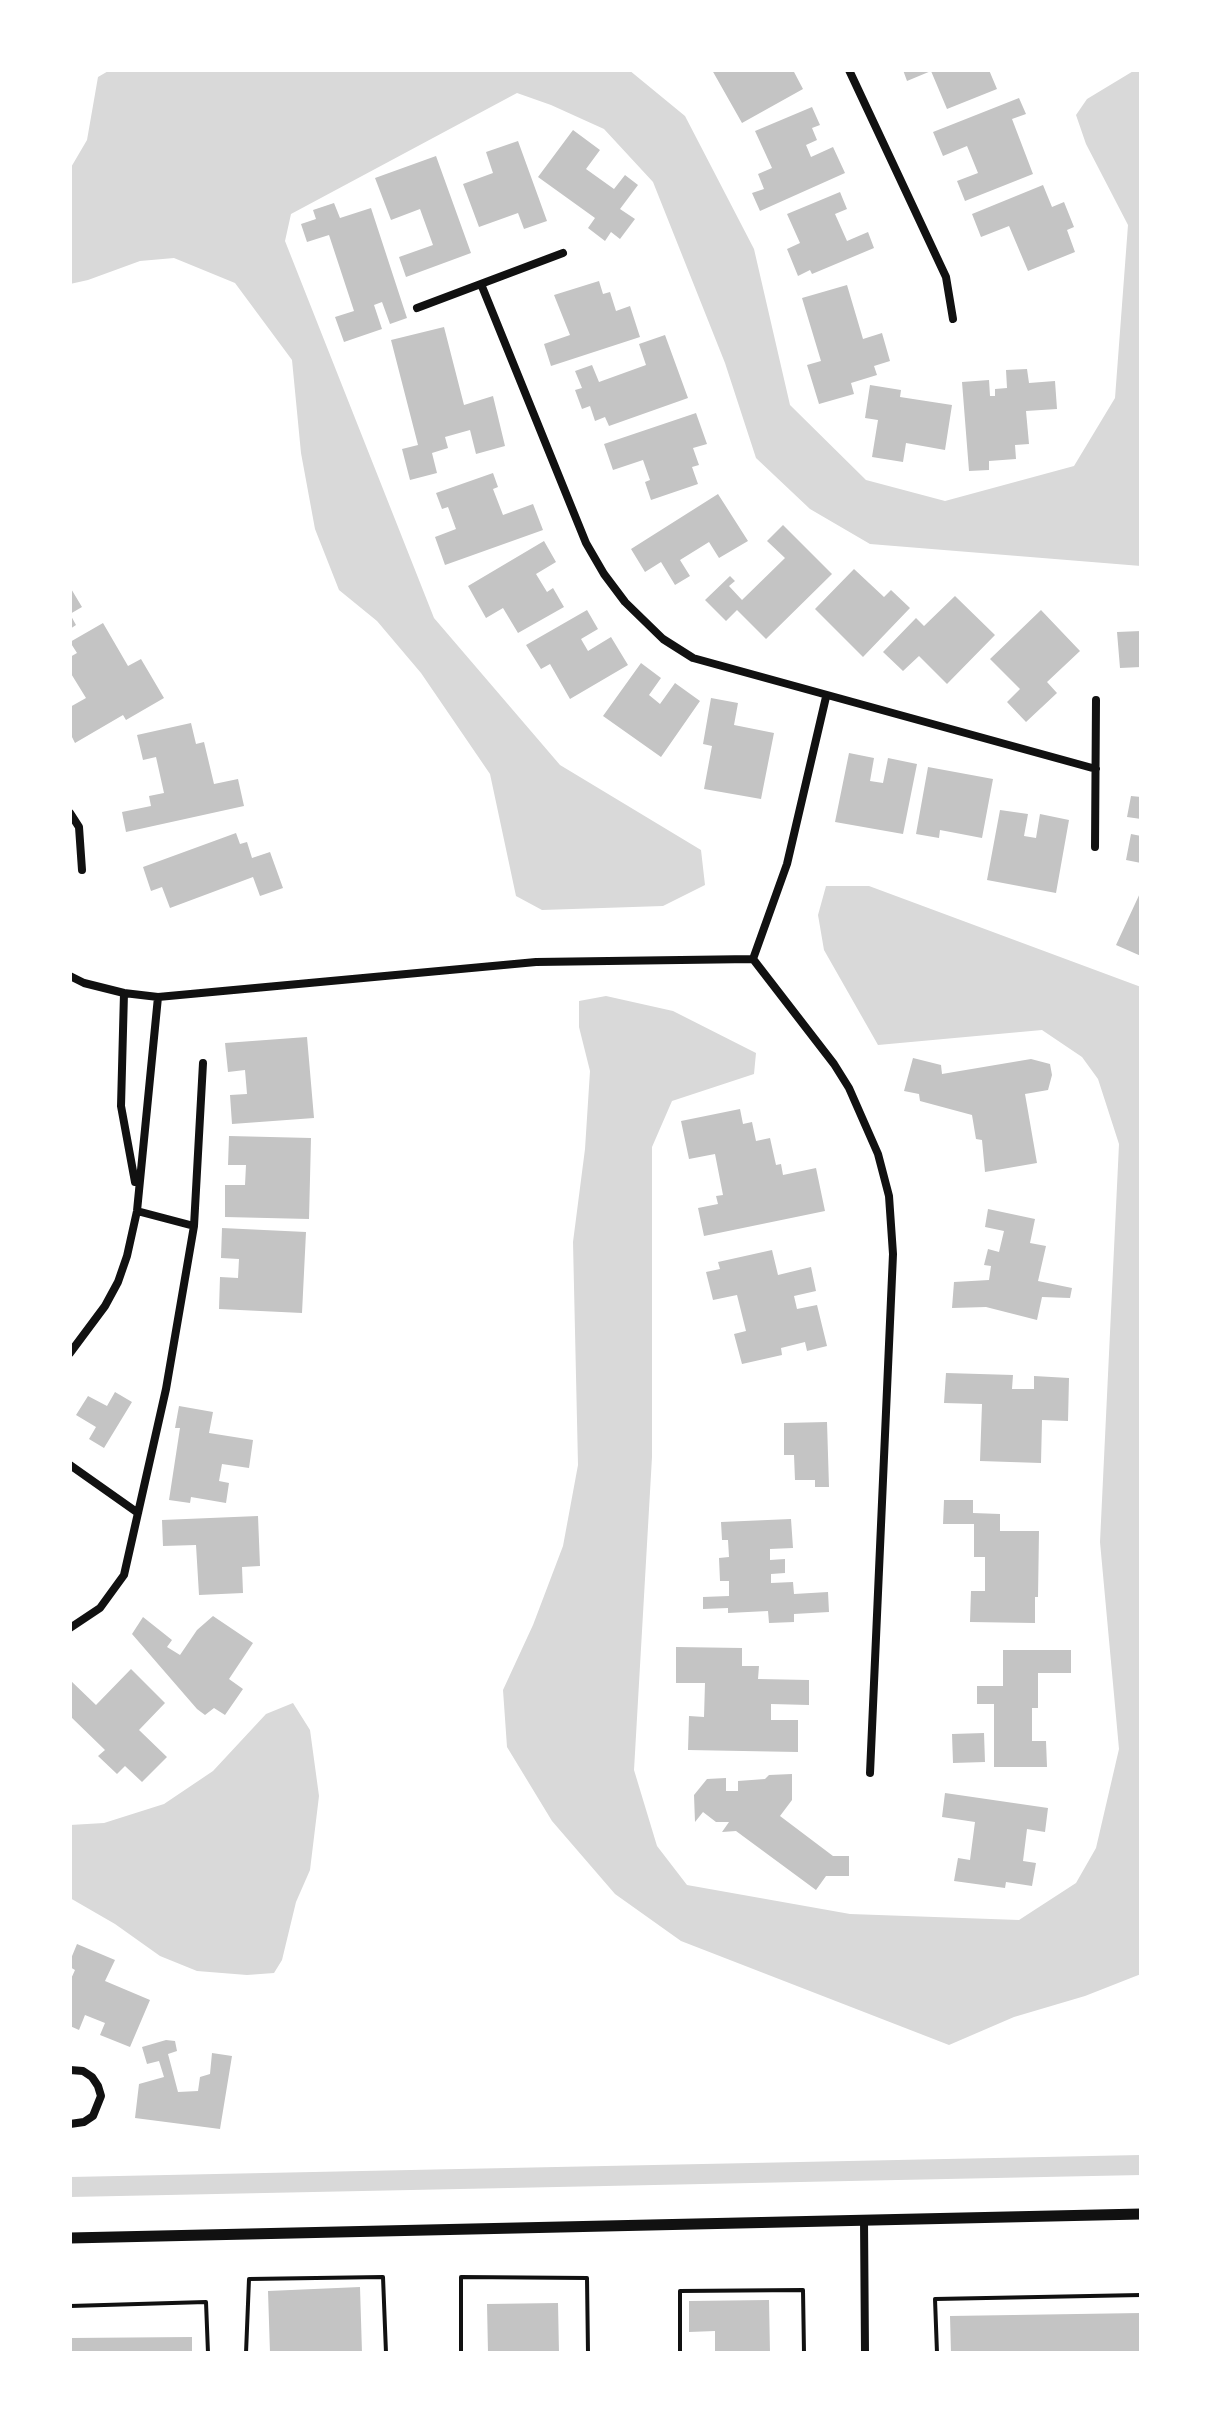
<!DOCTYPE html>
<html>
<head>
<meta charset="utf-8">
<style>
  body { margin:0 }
  #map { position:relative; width:1211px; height:2423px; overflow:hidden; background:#fff; font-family:Poppins,sans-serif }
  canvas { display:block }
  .frame { position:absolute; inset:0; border:72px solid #fff; pointer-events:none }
</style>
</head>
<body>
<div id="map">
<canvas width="1211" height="2423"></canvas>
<div class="frame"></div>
</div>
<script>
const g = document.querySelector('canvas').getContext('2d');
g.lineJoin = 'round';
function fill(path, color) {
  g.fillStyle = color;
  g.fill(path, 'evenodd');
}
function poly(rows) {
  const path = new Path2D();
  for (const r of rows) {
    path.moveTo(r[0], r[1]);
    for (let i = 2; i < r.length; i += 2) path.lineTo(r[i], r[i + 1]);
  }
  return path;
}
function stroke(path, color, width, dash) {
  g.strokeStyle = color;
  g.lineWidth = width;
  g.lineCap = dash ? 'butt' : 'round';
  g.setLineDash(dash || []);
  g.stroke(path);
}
fill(poly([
  [110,70,629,70,685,116,754,249,790,405,866,480,945,501,1074,466,1115,398,1128,225,1086,144,1076,115,1087,99,1135,70,1141,70,1141,566,870,544,810,509,756,458,725,363,653,182,604,129,551,105,517,93,291,214,285,241,434,618,560,765,701,850,705,885,663,906,542,910,516,896,490,774,421,673,377,621,339,590,315,529,301,453,292,360,235,283,174,258,140,261,88,280,70,284,70,169,87,140,98,77],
  [826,886,869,886,1141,987,1141,1974,1085,1996,1014,2017,949,2045,681,1941,615,1894,552,1821,507,1747,503,1690,533,1625,563,1546,578,1465,573,1242,585,1149,590,1071,579,1027,579,1001,606,996,673,1011,756,1053,754,1074,672,1101,652,1147,652,1457,634,1770,657,1846,687,1885,850,1914,1019,1920,1076,1883,1096,1848,1119,1749,1100,1542,1119,1144,1098,1079,1082,1057,1042,1030,878,1045,824,950,818,915],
  [293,1703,310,1730,319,1796,310,1870,296,1902,282,1960,274,1973,247,1975,197,1971,160,1956,115,1924,70,1898,70,1825,104,1823,164,1804,213,1771,266,1714]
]), '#d9d9d9');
stroke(poly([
  [70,2187,1141,2165]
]), '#d9d9d9', 20);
fill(poly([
  [712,70,793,70,803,89,742,123],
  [903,70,989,70,997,89,947,109,931,71,907,81],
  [1019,98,1026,114,1012,119,1033,174,965,201,957,181,978,173,967,146,943,156,933,132],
  [812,107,820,125,812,128,817,140,806,145,811,157,833,147,845,173,760,211,752,193,764,189,758,174,772,168,755,131],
  [573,130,600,150,586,169,614,189,625,175,638,185,620,209,635,219,620,239,611,232,605,241,588,228,595,218,538,177],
  [518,141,547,221,524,229,518,213,479,227,463,184,493,173,486,152],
  [436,156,471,253,406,277,399,257,433,245,420,209,391,220,375,178],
  [1043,185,1052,207,1064,202,1074,227,1067,230,1075,252,1028,271,1009,226,981,237,972,214],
  [840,192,847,209,835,214,847,241,868,232,874,248,812,274,810,270,798,276,787,249,800,243,787,214],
  [334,203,340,218,371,208,407,318,390,324,382,302,374,305,382,329,344,342,335,317,354,311,329,235,307,242,301,224,316,219,313,210],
  [599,281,603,294,610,292,616,311,630,306,640,337,551,366,544,344,570,335,554,295],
  [847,285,863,339,882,333,890,361,874,366,877,375,851,383,854,394,819,404,807,365,821,361,802,298],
  [444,327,464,405,493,396,505,446,476,454,470,430,445,437,448,448,432,453,437,473,410,480,402,449,418,445,391,340],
  [665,335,688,398,609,426,605,417,595,421,590,406,582,409,575,390,582,388,575,371,592,365,599,382,646,365,639,344],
  [1027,369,1029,383,1055,381,1057,409,1026,411,1029,444,1015,445,1016,459,989,461,989,470,969,471,962,382,989,380,990,396,995,396,995,389,1007,388,1006,370],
  [870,385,901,390,900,397,952,405,945,450,906,443,903,462,872,457,878,420,865,418],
  [696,413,707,444,693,448,699,465,692,467,698,484,651,500,645,482,650,480,643,460,613,470,604,444],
  [493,473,498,487,493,489,503,515,533,504,543,530,445,565,435,537,456,529,448,507,442,509,436,493],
  [718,494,748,541,719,558,709,542,680,560,690,576,675,585,661,562,645,572,631,549],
  [783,525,832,574,766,639,737,610,726,621,705,600,730,576,735,581,729,586,742,600,785,558,767,541],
  [544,541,556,562,536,574,547,592,553,588,564,607,518,633,503,608,486,618,468,586],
  [854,569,884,597,891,590,910,608,863,657,815,609],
  [70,587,82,607,70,614,76,625,70,629],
  [955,596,995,635,947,684,919,656,903,671,883,652,916,618,924,626],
  [587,610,598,629,581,639,588,651,611,637,628,665,570,699,550,664,541,669,526,645],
  [1041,610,1080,651,1047,682,1057,693,1026,722,1007,702,1020,689,990,659],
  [103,623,128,666,141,659,164,698,126,720,123,715,75,743,70,733,70,707,86,698,70,672,70,657,77,653,70,642],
  [1141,631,1141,667,1120,668,1117,632],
  [641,663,661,678,649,695,660,704,675,683,700,701,661,757,603,716],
  [711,698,738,703,734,725,774,733,761,799,704,789,712,746,703,744],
  [191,723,196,744,204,742,214,784,238,779,244,806,126,832,122,812,151,806,149,796,164,793,156,757,143,760,137,735],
  [849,753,874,758,870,781,883,783,888,758,917,764,903,834,835,822],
  [928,767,993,779,982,838,940,830,939,838,916,834],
  [1131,796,1141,797,1141,819,1127,817],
  [1000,810,1028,814,1024,836,1036,838,1040,814,1069,820,1056,893,987,880],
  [236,833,240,844,247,842,252,858,270,852,283,888,260,896,253,877,170,908,162,887,151,891,143,867],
  [1131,834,1141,836,1141,863,1126,860],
  [1141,891,1141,956,1116,945],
  [307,1037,314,1118,232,1124,230,1095,247,1094,245,1070,228,1072,225,1043],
  [913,1058,941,1065,942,1074,1031,1059,1050,1064,1052,1075,1048,1090,1025,1094,1037,1163,985,1172,982,1140,976,1139,972,1115,920,1101,919,1094,904,1091],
  [740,1109,743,1124,752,1122,756,1141,770,1138,776,1165,781,1164,783,1175,816,1168,825,1211,704,1236,698,1208,718,1204,716,1196,723,1195,715,1154,689,1159,681,1121],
  [229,1136,311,1138,309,1219,225,1217,225,1185,245,1185,246,1165,228,1165],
  [988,1209,1035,1219,1030,1243,1046,1246,1038,1281,1072,1288,1070,1298,1042,1297,1037,1320,986,1307,952,1308,954,1282,989,1280,991,1266,984,1265,988,1249,999,1252,1004,1231,985,1227],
  [222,1228,306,1232,302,1313,219,1309,220,1277,238,1278,239,1259,221,1258],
  [772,1250,778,1275,811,1267,816,1291,794,1296,797,1309,817,1305,827,1346,807,1351,805,1342,781,1348,782,1355,742,1364,734,1334,746,1331,737,1295,713,1300,706,1272,720,1269,718,1262],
  [946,1373,1013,1375,1012,1389,1034,1389,1034,1376,1069,1378,1068,1421,1042,1420,1041,1463,980,1461,982,1404,944,1403],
  [115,1392,132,1402,104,1448,89,1439,96,1427,76,1415,88,1396,107,1406],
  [179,1406,213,1412,209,1433,253,1440,249,1468,222,1464,219,1481,229,1483,226,1503,191,1497,190,1503,169,1500,180,1428,175,1428],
  [827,1422,829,1487,815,1487,815,1480,795,1480,794,1455,784,1455,784,1423],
  [944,1500,973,1500,973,1513,1000,1514,1000,1531,1039,1531,1038,1597,1035,1597,1035,1623,970,1622,971,1591,985,1591,985,1557,974,1557,974,1524,943,1524],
  [258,1516,260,1566,242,1567,243,1593,199,1595,196,1545,163,1546,162,1520],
  [791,1519,793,1548,770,1549,770,1560,785,1559,785,1573,771,1574,771,1583,793,1582,794,1594,828,1592,829,1612,794,1614,794,1622,769,1623,768,1611,728,1613,728,1608,703,1609,703,1597,729,1596,729,1581,720,1581,719,1558,729,1557,728,1540,722,1540,721,1522],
  [213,1616,253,1643,229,1679,243,1689,225,1715,214,1708,205,1715,197,1709,132,1634,143,1617,172,1640,167,1647,180,1655,197,1630],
  [676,1647,742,1648,742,1666,759,1666,758,1679,809,1680,809,1705,771,1704,771,1720,798,1720,798,1752,688,1750,689,1716,704,1717,705,1683,676,1683],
  [1003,1650,1071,1650,1071,1673,1038,1673,1038,1708,1032,1708,1032,1741,1046,1741,1047,1767,994,1767,994,1704,977,1704,977,1686,1003,1686],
  [131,1669,165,1703,139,1730,167,1757,142,1782,125,1766,117,1774,98,1756,105,1750,70,1716,70,1680,96,1705],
  [984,1733,985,1762,953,1763,952,1734],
  [792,1774,792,1800,780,1816,833,1856,849,1856,849,1876,826,1876,816,1890,736,1831,722,1832,729,1822,716,1822,703,1812,695,1822,694,1795,707,1779,726,1778,726,1791,738,1791,738,1781,765,1779,769,1775],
  [945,1793,1048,1808,1045,1832,1027,1829,1023,1861,1036,1863,1032,1886,1006,1882,1005,1888,954,1881,958,1858,970,1860,975,1822,942,1817],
  [77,1944,115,1960,105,1981,150,2000,130,2047,100,2035,105,2023,85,2015,79,2030,70,2026,70,1981,75,1970,70,1967,70,1961],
  [166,2040,175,2041,177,2051,168,2054,178,2092,198,2091,200,2077,210,2074,212,2053,232,2056,220,2129,135,2118,139,2084,164,2077,159,2061,147,2064,142,2047],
  [360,2287,362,2353,270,2353,268,2291],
  [769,2300,770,2353,715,2353,715,2331,689,2332,689,2301],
  [558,2303,559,2353,488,2353,487,2304],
  [1141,2313,1141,2353,951,2353,950,2316],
  [192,2337,192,2353,70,2353,70,2338]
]), '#c4c4c4');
stroke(poly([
  [70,2306,206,2302,208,2353],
  [246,2353,249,2279,383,2277,386,2353],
  [461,2353,461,2277,587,2278,588,2353],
  [680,2353,680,2291,803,2290,804,2353],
  [937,2353,935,2299,1141,2295]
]), '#111', 4);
stroke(poly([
  [849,70,946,277,953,319],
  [481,284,586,543,604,574,625,602,663,639,693,658,1096,769],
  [417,308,563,253],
  [70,813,79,827,82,870],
  [1095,847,1096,700],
  [753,959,787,864,826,697],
  [70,976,84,983,124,993,158,997,536,962,753,959,834,1064,849,1088,878,1154,889,1196,893,1254,870,1773],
  [124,993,121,1106,135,1182],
  [137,1211,194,1226],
  [70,1353,105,1306,118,1282,127,1256,137,1211,158,997],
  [70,1465,138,1513],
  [70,1628,100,1608,124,1575,166,1389,194,1226,203,1063],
  [70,2070,83,2071,92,2077,98,2086,101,2096,93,2116,84,2122,70,2124],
  [864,2220,865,2353]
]), '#111', 8);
stroke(poly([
  [70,2238,1141,2214]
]), '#111', 11);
</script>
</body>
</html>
